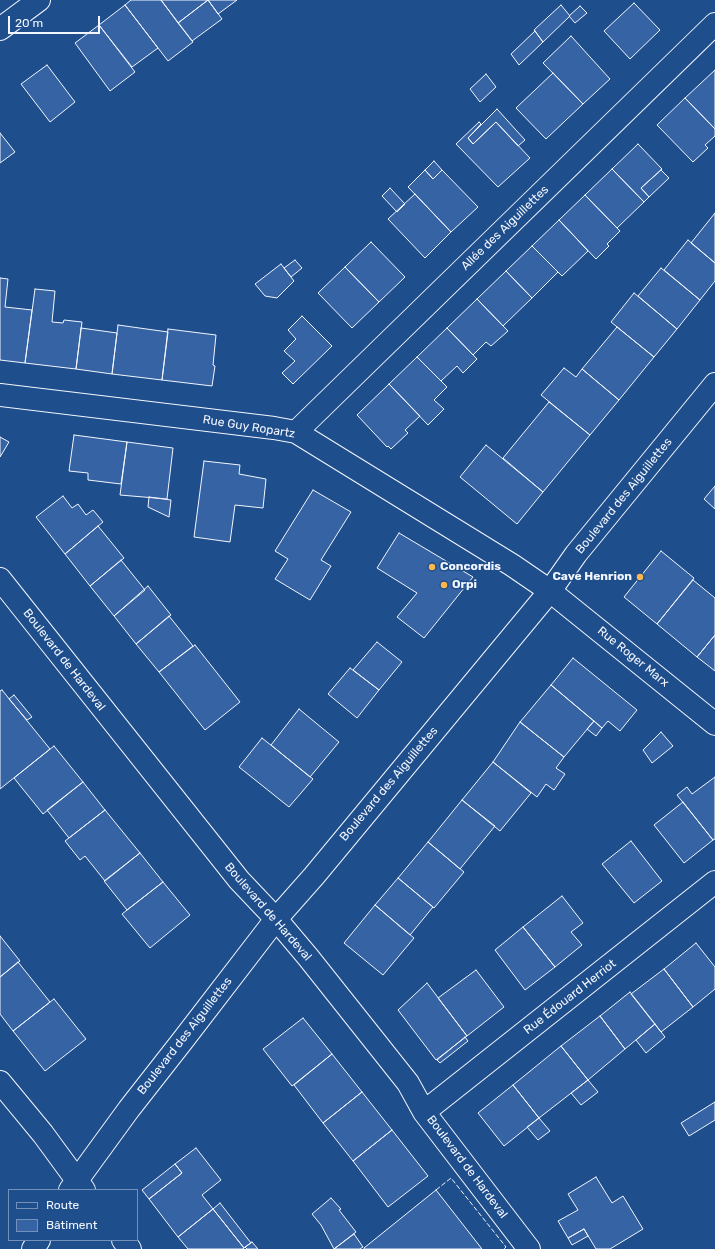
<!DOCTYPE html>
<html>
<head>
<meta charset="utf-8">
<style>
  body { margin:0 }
  #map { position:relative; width:715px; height:1249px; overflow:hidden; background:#1f4e8c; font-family:Rubik,sans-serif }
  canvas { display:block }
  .legend { position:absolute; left:8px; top:1189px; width:130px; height:52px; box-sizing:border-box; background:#1f4e8c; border:1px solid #7391ba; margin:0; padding:5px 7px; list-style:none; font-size:12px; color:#f2f6ff }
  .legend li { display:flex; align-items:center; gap:8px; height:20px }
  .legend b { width:20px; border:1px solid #7391ba }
  .scale { position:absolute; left:8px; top:16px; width:92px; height:18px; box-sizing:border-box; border:2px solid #f2f6ff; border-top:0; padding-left:5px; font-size:12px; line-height:14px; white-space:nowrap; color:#f2f6ff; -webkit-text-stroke:3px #1f4e8c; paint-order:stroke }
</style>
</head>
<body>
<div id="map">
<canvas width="715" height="1249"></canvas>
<ul class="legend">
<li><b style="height:5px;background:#1f4e8c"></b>Route</li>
<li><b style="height:11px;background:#3563a3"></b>Bâtiment</li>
</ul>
<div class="scale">20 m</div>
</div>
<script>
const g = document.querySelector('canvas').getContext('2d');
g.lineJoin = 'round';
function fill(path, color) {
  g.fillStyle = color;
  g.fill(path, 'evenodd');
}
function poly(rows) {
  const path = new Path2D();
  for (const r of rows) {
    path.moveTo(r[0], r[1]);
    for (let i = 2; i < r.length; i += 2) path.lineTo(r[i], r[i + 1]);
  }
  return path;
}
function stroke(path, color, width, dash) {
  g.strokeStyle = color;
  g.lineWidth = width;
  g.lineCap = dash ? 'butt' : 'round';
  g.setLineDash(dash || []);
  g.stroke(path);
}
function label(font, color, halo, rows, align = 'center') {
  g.font = font + ' Rubik,sans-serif';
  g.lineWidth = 3;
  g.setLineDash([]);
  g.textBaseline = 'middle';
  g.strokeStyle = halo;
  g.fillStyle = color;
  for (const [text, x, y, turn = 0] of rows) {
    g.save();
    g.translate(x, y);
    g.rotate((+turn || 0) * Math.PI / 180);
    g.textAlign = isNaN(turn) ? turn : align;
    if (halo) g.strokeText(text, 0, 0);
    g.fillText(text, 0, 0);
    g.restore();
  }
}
const building = poly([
  [131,0,161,0,193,42,168,61,125,5,131,0],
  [161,0,208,0,178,23,161,0],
  [208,0,237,0,218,14,208,0],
  [208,0,222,19,192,41,178,23,208,0],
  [634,3,660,30,630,59,604,31,634,3],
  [125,5,158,48,132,67,99,25,125,5],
  [561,5,570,16,543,42,534,30,561,5],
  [580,6,587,13,575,23,569,16,580,6],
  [99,25,135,72,110,91,75,43,99,25],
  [535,31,543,42,519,65,511,54,535,31],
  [571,36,610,79,583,104,543,63,571,36],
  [47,65,75,102,50,122,21,84,47,65],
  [715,70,715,129,685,98,715,70],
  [553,73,583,104,546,139,516,108,553,73],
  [486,74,496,87,480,102,470,89,486,74],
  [685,98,715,129,715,136,705,145,708,148,693,162,657,125,685,98],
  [497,109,525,140,518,146,496,122,473,144,468,138,497,109],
  [479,122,481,124,468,138,473,144,496,122,530,158,498,187,456,144,479,122],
  [0,133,15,152,0,163,0,133],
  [638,144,662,169,641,188,649,197,644,202,612,169,638,144],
  [434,161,442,170,433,179,425,170,434,161],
  [612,169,644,202,617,228,585,195,612,169],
  [425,170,433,179,442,170,478,207,451,232,408,187,425,170],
  [661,170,669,178,649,197,641,188,661,170],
  [390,188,405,204,397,212,382,196,390,188],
  [415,194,451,232,425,258,388,219,415,194],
  [585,195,620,231,607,244,609,246,596,259,559,220,585,195],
  [715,213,715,263,691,243,715,213],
  [559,220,588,251,562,276,532,246,559,220],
  [688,240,715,263,715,281,700,300,664,270,688,240],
  [371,242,405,277,379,302,345,267,371,242],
  [532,246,558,272,532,298,506,271,532,246],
  [295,260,302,268,291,277,284,268,295,260],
  [281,264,294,281,277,298,265,296,255,284,281,264],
  [345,267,379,302,352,328,318,293,345,267],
  [661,268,700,300,677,329,638,296,661,268],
  [506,271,532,298,503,326,477,299,506,271],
  [0,278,8,279,5,307,32,310,25,363,0,360,0,278],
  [35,289,55,291,52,322,63,323,64,320,82,322,76,369,25,363,35,289],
  [634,293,677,329,654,357,611,322,634,293],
  [477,299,508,331,491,346,486,342,473,355,447,328,477,299],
  [302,316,332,346,293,384,282,373,295,361,284,351,296,339,288,330,302,316],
  [118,325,168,332,162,380,112,374,118,325],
  [617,327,654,357,619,400,582,369,617,327],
  [81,328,117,333,112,374,76,369,81,328],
  [447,328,477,359,463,373,457,366,441,381,417,357,447,328],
  [168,329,216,335,213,365,215,366,212,386,162,380,168,329],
  [417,357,447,387,434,400,444,409,428,425,389,384,417,357],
  [564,368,576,377,582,369,619,400,590,435,541,395,564,368],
  [389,384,420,416,405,430,408,433,391,449,388,446,387,447,357,415,389,384],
  [549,402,590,435,543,492,503,458,549,402],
  [74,435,127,442,121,484,88,480,88,473,69,471,74,435],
  [0,437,9,442,0,457,0,437],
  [127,442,173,448,167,499,120,495,127,442],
  [486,445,543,492,517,524,460,477,486,445],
  [204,461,240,465,239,474,266,479,263,508,235,505,230,542,194,537,204,461],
  [715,486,715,509,704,499,715,486],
  [313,490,351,512,321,560,331,566,310,600,275,579,288,559,275,551,313,490],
  [63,496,72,508,78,504,86,515,93,510,103,522,65,554,36,517,63,496],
  [149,497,171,500,169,517,148,507,149,497],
  [98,526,124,558,90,586,65,554,98,526],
  [399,533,473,577,424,638,397,617,417,593,377,568,399,533],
  [661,551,694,578,657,624,624,597,661,551],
  [121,560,145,590,114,616,90,586,121,560],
  [693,580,715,598,715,635,697,657,657,624,693,580],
  [148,586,171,615,136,644,114,616,148,586],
  [169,616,193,646,159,672,136,644,169,616],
  [715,635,715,671,697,657,715,635],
  [377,642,402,662,379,690,353,670,377,642],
  [195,645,240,702,205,730,159,672,195,645],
  [573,658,637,710,620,731,608,721,602,728,551,685,573,658],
  [350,668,379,690,357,718,328,694,350,668],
  [551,685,594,721,564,757,520,722,551,685],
  [2,690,50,749,0,789,0,691,2,690],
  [14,695,32,717,27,720,9,699,14,695],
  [299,709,339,742,310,777,271,745,299,709],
  [594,721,602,728,596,736,587,729,594,721],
  [520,722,564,757,556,768,565,774,554,790,546,784,537,797,493,762,520,722],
  [661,732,673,746,652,763,643,750,661,732],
  [262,738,313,779,289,807,239,767,262,738],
  [54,746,83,782,43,814,14,778,54,746],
  [493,762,531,793,500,831,462,800,493,762],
  [715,777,715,839,713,840,677,795,687,787,692,794,715,777],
  [83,782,105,810,69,838,47,810,83,782],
  [462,800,495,826,460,869,428,842,462,800],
  [683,802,713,840,684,863,654,825,683,802],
  [105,810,140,853,105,881,85,856,80,860,65,841,105,810],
  [631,841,662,881,634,903,602,864,631,841],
  [428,842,464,872,434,908,398,878,428,842],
  [140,853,163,882,127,910,104,881,140,853],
  [398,878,433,907,410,935,375,905,398,878],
  [163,882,190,915,150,948,122,914,163,882],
  [562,896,583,923,571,932,582,945,555,967,523,927,562,896],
  [375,905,414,938,383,975,344,943,375,905],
  [523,927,555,967,525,990,495,950,523,927],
  [0,936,20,961,0,977,0,936],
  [696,943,715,967,715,989,693,1007,664,969,696,943],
  [18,962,50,1002,13,1031,0,1014,0,977,18,962],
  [664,969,693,1007,661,1032,631,994,664,969],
  [476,970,504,1007,467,1036,438,998,476,970],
  [427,983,467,1036,436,1060,398,1010,427,983],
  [630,992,655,1024,625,1049,600,1016,630,992],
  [54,999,86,1039,45,1071,13,1031,54,999],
  [600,1016,625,1049,588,1080,561,1046,600,1016],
  [303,1018,332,1054,292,1086,263,1049,303,1018],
  [655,1024,665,1037,646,1053,636,1040,655,1024],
  [465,1037,468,1041,440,1063,437,1060,465,1037],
  [561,1046,588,1080,539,1118,513,1085,561,1046],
  [332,1054,362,1092,323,1123,294,1085,332,1054],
  [588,1080,598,1092,581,1105,571,1093,588,1080],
  [513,1085,539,1118,504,1146,478,1113,513,1085],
  [362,1092,392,1130,353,1161,323,1123,362,1092],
  [715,1102,715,1120,689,1136,681,1123,715,1102],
  [539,1118,550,1131,538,1140,527,1127,539,1118],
  [392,1130,428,1176,388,1207,353,1161,392,1130],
  [196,1148,221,1180,202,1195,213,1209,178,1237,149,1199,182,1173,175,1164,196,1148],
  [175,1164,182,1173,149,1199,142,1190,175,1164],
  [596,1177,612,1203,623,1196,643,1229,610,1249,596,1249,584,1229,568,1238,558,1221,578,1210,568,1194,596,1177],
  [436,1190,482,1249,364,1249,364,1248,436,1190],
  [331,1198,341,1209,339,1210,356,1232,334,1249,321,1225,312,1214,331,1198],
  [220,1203,251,1243,244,1248,213,1209,220,1203],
  [213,1209,244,1248,243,1249,188,1249,178,1237,213,1209],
  [584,1229,588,1236,572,1245,568,1238,584,1229],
  [354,1234,363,1247,360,1249,334,1249,354,1234],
  [252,1242,258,1249,247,1249,245,1247,252,1242]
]);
fill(building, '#3563a3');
stroke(building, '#f2f6ff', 1);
const street = poly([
  [0,29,39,0],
  [0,395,274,428,296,432,512,565,550,591,715,724],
  [296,432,715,24],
  [0,579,239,880,276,919,308,957,408,1083,424,1112,529,1249],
  [0,1082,43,1134,84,1190],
  [424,1112,715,882],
  [123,1240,130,1249]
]);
const secondary = poly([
  [70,1190,129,1109,183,1040,276,919,314,876,550,591,576,554,715,384],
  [33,1249,39,1240]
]);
stroke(street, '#f2f6ff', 24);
stroke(secondary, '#f2f6ff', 24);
stroke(street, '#1f4e8c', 22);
stroke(secondary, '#1f4e8c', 22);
stroke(poly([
  [436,1190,451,1178,506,1247,504,1249]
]), '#f2f6ff', 1, [5, 2]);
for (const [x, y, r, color] of [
  [432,567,4,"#ffb74d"],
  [640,577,4,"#ffb74d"],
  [444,585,4,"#ffb74d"]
]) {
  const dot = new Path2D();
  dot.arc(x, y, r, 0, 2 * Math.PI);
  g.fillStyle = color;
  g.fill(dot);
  stroke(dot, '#1f4e8c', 1.5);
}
label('12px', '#f2f6ff', '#1f4e8c', [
  ["Allée des Aiguillettes",505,228,-44],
  ["Rue Guy Ropartz",249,427,9],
  ["Boulevard des Aiguillettes",624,496,-51],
  ["Rue Roger Marx",633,657,39],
  ["Boulevard de Hardeval",64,660,52],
  ["Boulevard des Aiguillettes",389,784,-50],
  ["Boulevard de Hardeval",268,912,49],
  ["Rue Édouard Herriot",570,997,-38],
  ["Boulevard des Aiguillettes",185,1036,-52],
  ["Boulevard de Hardeval",467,1167,53]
]);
label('bold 12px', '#f2f6ff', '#1f4e8c', [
  ["Concordis",440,567],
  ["Cave Henrion",632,577,"right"],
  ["Orpi",452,585]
], 'left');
</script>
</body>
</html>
